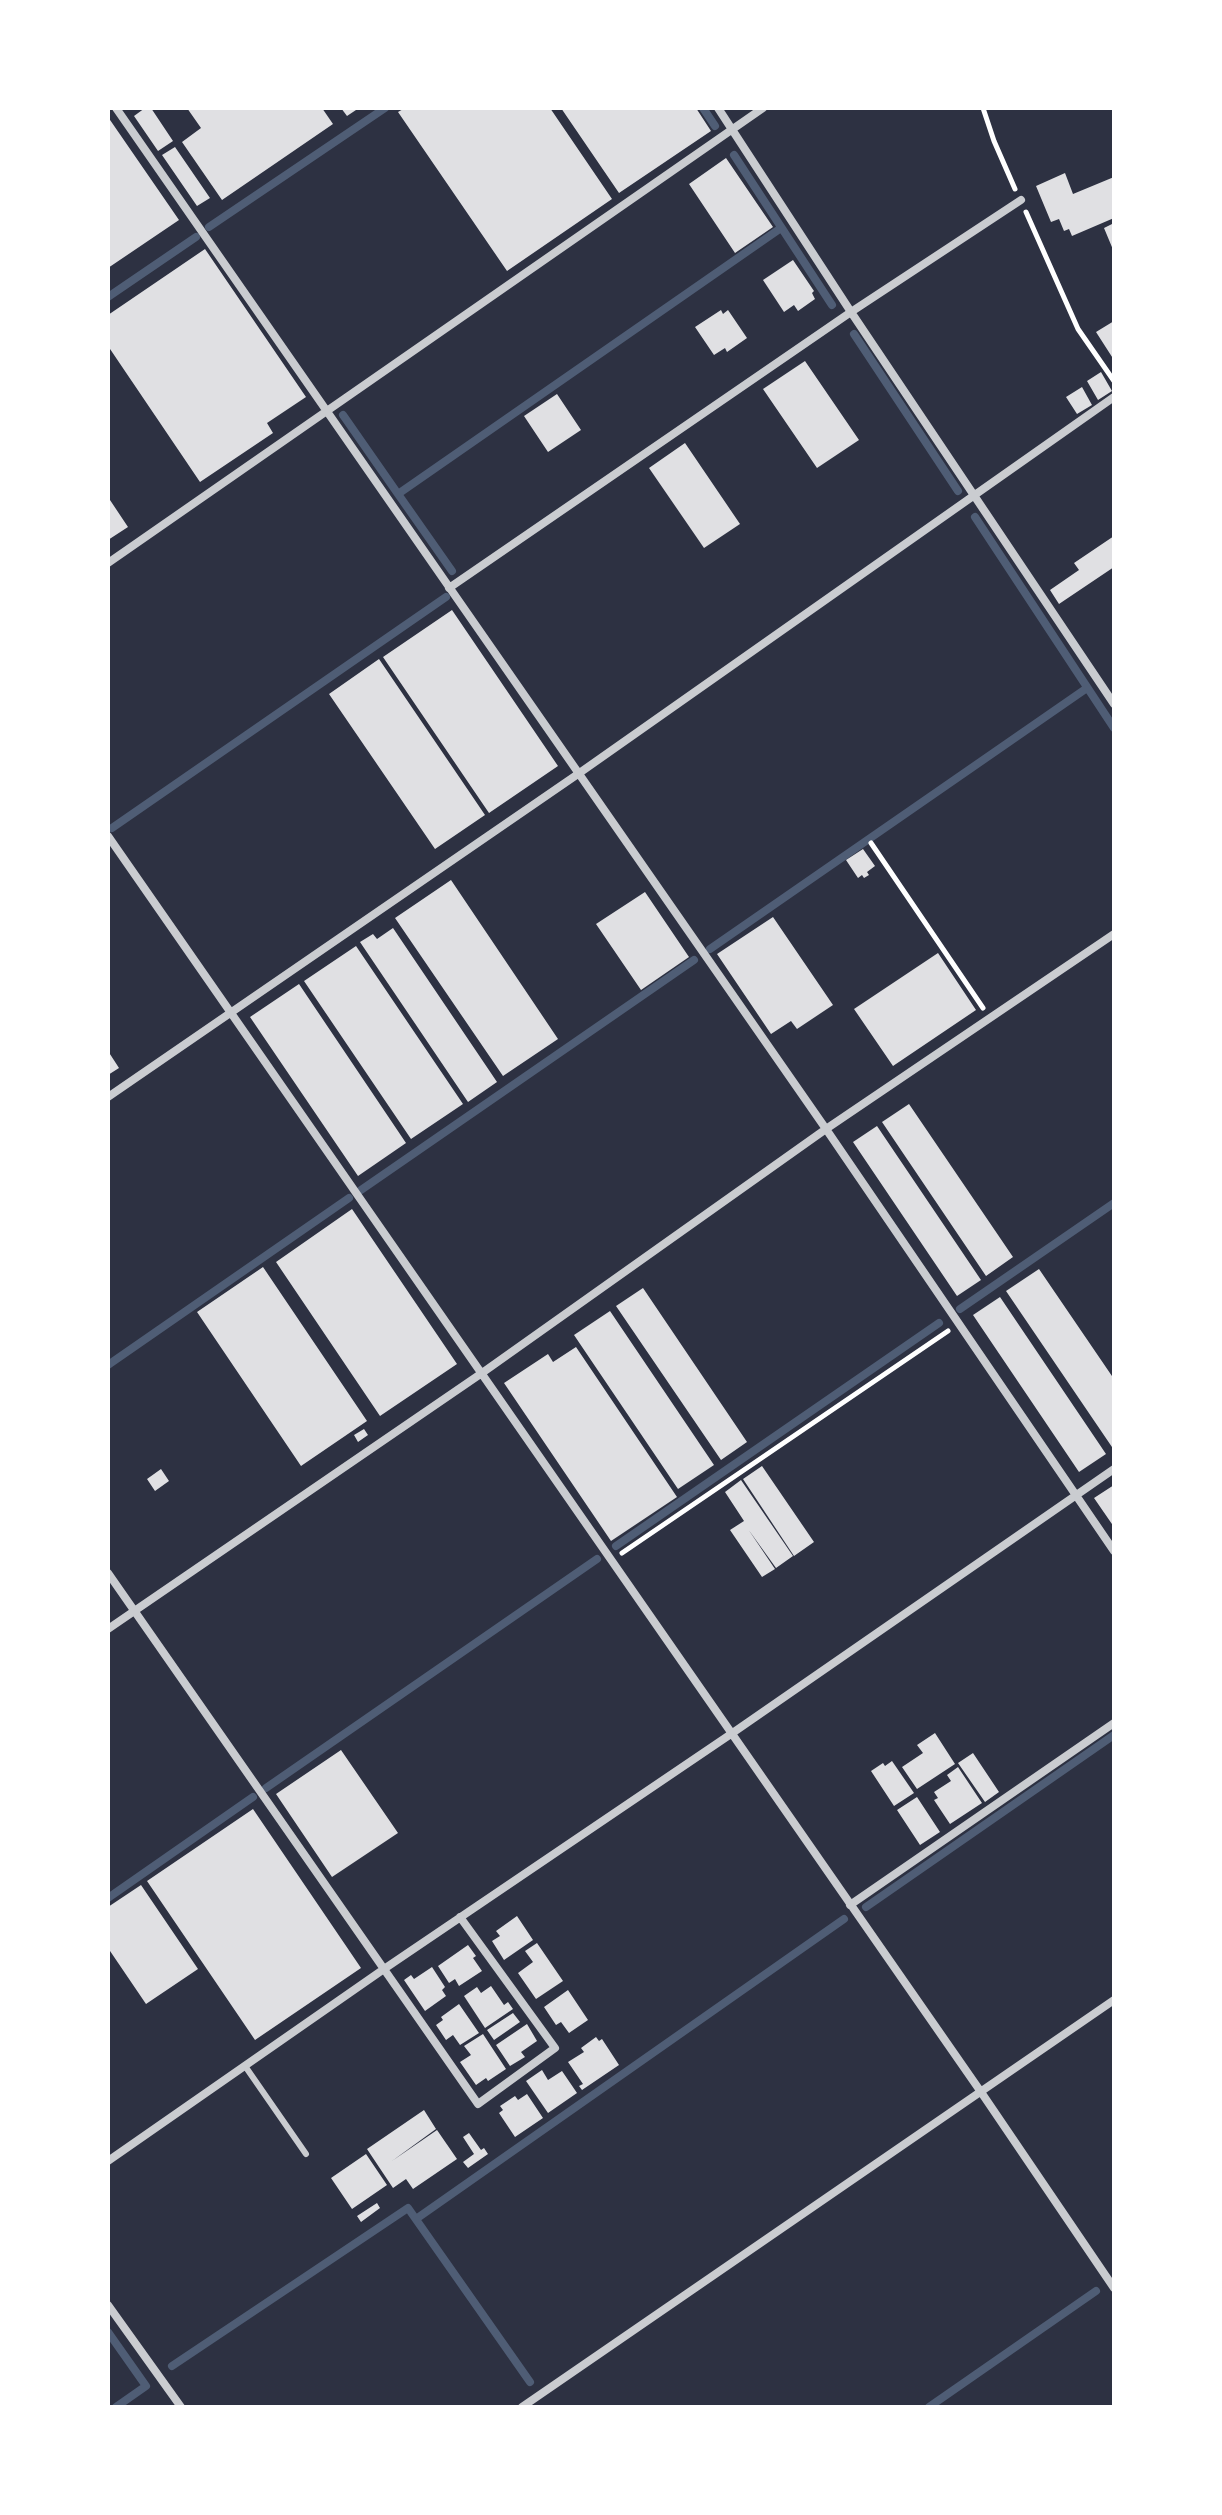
<!DOCTYPE html>
<html>
<head>
<meta charset="utf-8">
<style>
  body { margin:0 }
  #map { position:relative; width:1222px; height:2515px; overflow:hidden; background:#2d3142; font-family:Spectral,serif }
  canvas { display:block }
  .frame { position:absolute; inset:0; border:110px solid #fff; pointer-events:none }
</style>
</head>
<body>
<div id="map">
<canvas width="1222" height="2515"></canvas>
<div class="frame"></div>
</div>
<script>
const g = document.querySelector('canvas').getContext('2d');
g.lineJoin = 'round';
function poly(rows) {
  const path = new Path2D();
  for (const r of rows) {
    path.moveTo(r[0], r[1]);
    for (let i = 2; i < r.length; i += 2) path.lineTo(r[i], r[i + 1]);
  }
  return path;
}
function stroke(path, color, width, dash) {
  g.strokeStyle = color;
  g.lineWidth = width;
  g.lineCap = dash ? 'butt' : 'round';
  g.setLineDash(dash || []);
  g.stroke(path);
}
function fill(path, color) {
  g.fillStyle = color;
  g.fill(path, 'evenodd');
}
stroke(poly([
  [703,108,715,126],
  [734,155,832,305],
  [209,227,385,108],
  [108,297,196,237],
  [854,334,958,491],
  [343,415,398,494],
  [975,517,1114,728],
  [452,571,398,494,781,228],
  [112,828,446,597],
  [710,949,1087,688],
  [361,1190,694,960],
  [960,1309,1114,1203],
  [108,1365,349,1198],
  [616,1546,939,1323],
  [266,1788,597,1559],
  [108,1898,253,1797],
  [866,1907,1114,1735],
  [416,2219,844,1919],
  [108,2332,146,2386,116,2407],
  [172,2366,408,2208,530,2382],
  [929,2407,1096,2291]
]), '#4f5d75', 8);
fill(poly([
  [145,108,151,108,173,141,158,151,134,116],
  [187,108,322,108,333,124,222,200,182,142,201,128],
  [341,108,359,108,347,116],
  [405,108,550,108,612,199,507,271,398,112],
  [561,108,696,108,711,131,619,193],
  [108,117,179,220,108,268],
  [175,147,210,198,197,206,162,155],
  [726,158,773,227,735,253,689,184],
  [1065,173,1073,194,1114,177,1114,218,1072,236,1069,229,1064,231,1059,219,1051,222,1036,186],
  [1114,223,1114,252,1104,228],
  [205,249,306,397,267,423,273,433,200,482,108,346,108,315],
  [793,260,814,291,812,293,815,299,798,311,794,305,784,312,763,280],
  [721,310,723,314,728,310,747,338,727,352,725,348,714,355,695,327],
  [1114,321,1114,360,1096,332],
  [805,361,859,440,817,468,763,389],
  [1101,372,1112,391,1098,400,1087,381],
  [1082,387,1092,405,1077,414,1066,397],
  [557,394,581,430,548,452,524,416],
  [685,443,740,524,704,548,649,468],
  [108,497,128,527,108,540],
  [1114,536,1114,567,1059,604,1050,590,1079,570,1074,563],
  [452,610,558,766,489,813,383,657],
  [379,659,485,815,435,849,329,694],
  [863,849,875,866,867,872,869,875,864,878,862,875,858,878,846,860],
  [451,880,558,1039,503,1076,395,918],
  [645,892,689,957,641,990,596,924],
  [773,917,833,1005,797,1029,791,1021,771,1034,717,954],
  [393,928,497,1082,468,1102,360,942,373,934,377,939],
  [356,946,463,1104,411,1139,304,981],
  [938,953,976,1010,893,1066,854,1009],
  [299,984,406,1143,358,1176,250,1017],
  [108,1051,119,1068,108,1075],
  [909,1104,1013,1257,986,1276,882,1122],
  [877,1126,981,1280,957,1296,853,1142],
  [352,1209,457,1364,380,1416,276,1262],
  [263,1267,367,1421,301,1466,197,1312],
  [1039,1269,1114,1379,1114,1450,1006,1291],
  [643,1288,747,1442,721,1460,616,1306],
  [1000,1297,1106,1454,1079,1472,973,1315],
  [610,1311,714,1465,678,1489,574,1335],
  [576,1347,677,1497,611,1541,504,1383,548,1354,553,1362],
  [364,1429,368,1435,358,1442,354,1435],
  [762,1466,814,1542,794,1556,743,1479],
  [161,1469,169,1481,155,1491,147,1479],
  [741,1480,793,1556,776,1568,748,1529,775,1569,762,1577,730,1530,744,1521,725,1492],
  [1114,1485,1114,1527,1094,1498],
  [935,1733,955,1764,917,1789,902,1767,923,1753,917,1745],
  [341,1750,398,1833,332,1877,276,1794],
  [973,1753,999,1792,985,1802,958,1763],
  [892,1761,914,1793,894,1806,871,1771,883,1763,885,1766],
  [958,1767,982,1803,950,1824,934,1800,938,1798,934,1792,951,1781,947,1775],
  [917,1797,940,1832,920,1845,897,1810],
  [253,1809,361,1968,255,2040,147,1881],
  [141,1885,198,1969,146,2004,108,1948,108,1907],
  [517,1916,533,1940,504,1960,492,1941,500,1936,496,1931],
  [537,1943,563,1981,536,1999,518,1973,533,1962,525,1951],
  [468,1945,476,1956,473,1958,482,1971,459,1986,455,1979,449,1983,438,1966],
  [432,1967,445,1987,442,1990,446,1996,425,2011,404,1980,411,1975,414,1979],
  [491,1986,504,2005,508,2002,513,2009,485,2028,464,1996,477,1987,481,1993],
  [568,1990,588,2020,569,2033,561,2022,556,2025,544,2007],
  [459,2004,479,2033,460,2045,453,2035,446,2040,436,2025,443,2020,441,2017],
  [513,2013,520,2022,494,2040,487,2030],
  [527,2024,537,2041,521,2052,525,2057,510,2066,496,2045],
  [483,2034,506,2069,488,2081,486,2078,476,2085,460,2062,471,2055,464,2046],
  [596,2037,599,2041,602,2039,619,2065,582,2090,579,2086,583,2084,568,2062,584,2052,581,2048],
  [542,2070,548,2080,562,2071,577,2093,548,2113,526,2081],
  [527,2094,543,2118,515,2137,499,2113,503,2110,500,2106,515,2096,518,2100],
  [424,2110,436,2129,392,2161,437,2130,457,2159,413,2189,406,2179,393,2188,367,2149],
  [469,2133,481,2150,484,2148,488,2154,468,2168,463,2162,474,2154,463,2137],
  [366,2154,387,2185,352,2209,331,2178],
  [377,2203,380,2208,361,2222,357,2216]
]), '#e0e0e3');
stroke(poly([
  [983,108,994,141,1015,189],
  [1026,212,1078,329,1114,381],
  [871,843,983,1008],
  [622,1553,948,1331]
]), '#fff', 5);
stroke(poly([
  [245,2066,306,2154]
]), '#caccd0', 6);
stroke(poly([
  [116,108,826,1129,1114,1551],
  [718,108,851,312,1114,704],
  [108,563,763,108],
  [449,588,851,312,1021,200],
  [108,836,981,2092,1114,2288],
  [108,1097,578,774,1114,397],
  [108,1573,478,2104,555,2048,460,1917],
  [108,1629,482,1373,826,1129,1114,934],
  [850,1905,1114,1723],
  [108,2161,384,1969,731,1734,1114,1469],
  [108,2305,181,2407],
  [522,2407,1114,2000]
]), '#caccd0', 8);
</script>
</body>
</html>
